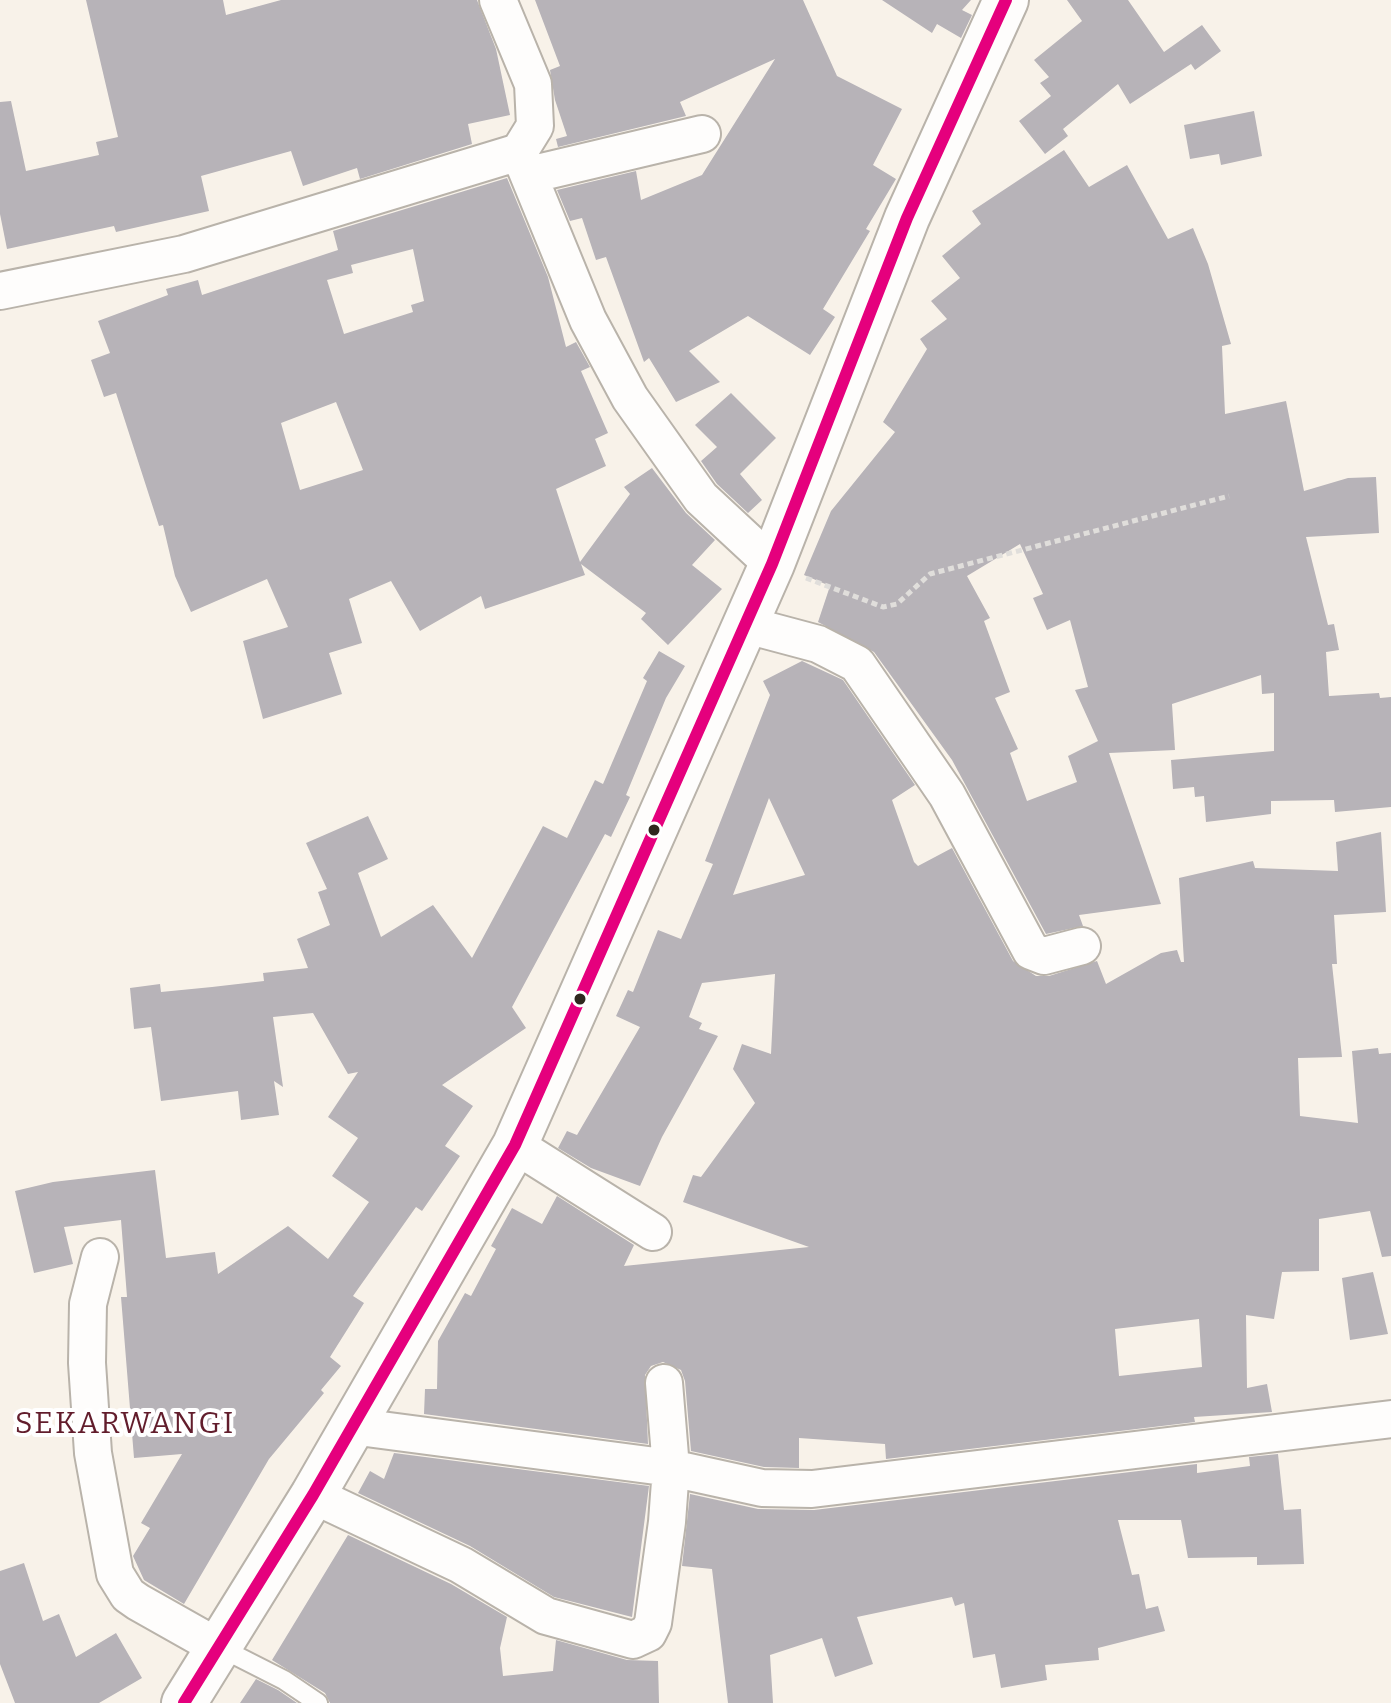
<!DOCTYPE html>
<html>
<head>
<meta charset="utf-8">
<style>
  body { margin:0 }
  canvas { display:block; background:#f8f2e9 }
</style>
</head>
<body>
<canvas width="1391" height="1703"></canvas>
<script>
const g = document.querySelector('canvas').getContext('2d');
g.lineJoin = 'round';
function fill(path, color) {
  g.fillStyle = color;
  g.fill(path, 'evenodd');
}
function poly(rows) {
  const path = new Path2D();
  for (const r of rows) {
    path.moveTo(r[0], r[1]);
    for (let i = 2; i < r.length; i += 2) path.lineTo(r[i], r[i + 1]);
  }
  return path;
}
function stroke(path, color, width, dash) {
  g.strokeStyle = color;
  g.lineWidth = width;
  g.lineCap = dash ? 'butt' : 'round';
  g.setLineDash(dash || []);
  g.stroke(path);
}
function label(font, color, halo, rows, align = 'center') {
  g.font = font + ' Bitter,serif';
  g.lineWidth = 8;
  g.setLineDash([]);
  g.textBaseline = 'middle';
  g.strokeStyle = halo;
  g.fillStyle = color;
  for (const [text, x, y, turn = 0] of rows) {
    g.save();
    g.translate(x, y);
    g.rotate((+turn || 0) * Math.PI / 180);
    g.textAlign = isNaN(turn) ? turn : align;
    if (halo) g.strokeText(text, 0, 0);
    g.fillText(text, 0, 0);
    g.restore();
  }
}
fill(poly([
  [86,0,223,0,226,15,281,0,477,0,496,49,510,115,468,124,472,144,360,179,357,168,303,186,291,151,201,176,209,211,116,232,114,226,7,249,0,214,0,102,11,101,26,171,99,155,96,142,118,137],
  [535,0,803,0,837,76,902,109,873,165,896,179,866,229,870,231,823,309,835,317,810,355,748,316,689,351,720,382,676,402,649,358,644,362,606,257,596,260,582,218,570,221,557,190,636,171,641,200,702,175,775,59,680,102,686,116,558,147,556,139,567,136,555,100,550,70,560,66],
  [882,0,971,0,962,10,972,15,961,38,937,24,932,33],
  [1067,0,1128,0,1164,52,1202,25,1221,51,1195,70,1191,64,1130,104,1118,84,1063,129,1068,136,1045,154,1019,121,1051,96,1040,83,1049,77,1034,60,1082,21],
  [1254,111,1262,156,1221,165,1219,154,1190,159,1184,125],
  [1064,150,1089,187,1127,165,1168,239,1193,228,1208,264,1231,344,1222,346,1225,414,1286,401,1304,491,1348,478,1376,477,1379,533,1306,537,1328,625,1334,624,1339,650,1326,652,1329,696,1379,693,1380,698,1391,697,1391,807,1335,812,1334,800,1271,801,1271,814,1206,822,1204,796,1195,797,1194,787,1173,789,1171,760,1274,751,1274,693,1262,694,1261,675,1172,704,1175,750,1109,753,1161,904,1079,915,1083,926,1046,934,952,760,874,652,818,622,830,586,804,575,831,511,895,432,883,422,927,349,920,339,947,319,931,301,960,278,942,256,981,224,972,211],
  [1020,544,1043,594,1033,598,1047,630,1070,620,1088,687,1075,690,1098,741,1068,756,1077,782,1027,801,1010,753,1018,749,995,698,1010,692,984,621,990,618,967,576],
  [507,178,548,277,566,347,576,342,590,367,581,371,608,433,595,439,606,466,556,489,580,562,630,494,624,487,652,468,686,513,715,540,692,565,722,589,668,645,641,619,646,613,581,564,585,575,485,609,481,596,420,631,391,581,349,599,362,643,329,653,342,694,263,719,243,641,288,627,267,579,191,612,175,576,163,525,159,526,116,393,104,397,91,360,110,353,98,321,168,295,166,289,198,280,202,295,338,250,333,231],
  [413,249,424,301,411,305,413,312,344,334,327,280,353,273,351,265],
  [336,402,363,470,300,490,281,423],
  [731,393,776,438,740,474,762,500,748,513,717,484,701,461,717,447,695,425],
  [659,651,685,666,666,698,626,795,630,797,611,837,605,834,512,1007,526,1028,442,1085,473,1106,445,1146,460,1156,422,1211,416,1207,353,1296,364,1303,330,1357,341,1366,321,1390,324,1393,269,1459,184,1604,144,1580,133,1556,150,1528,141,1523,182,1454,134,1458,121,1297,127,1297,121,1220,64,1227,73,1264,34,1273,15,1191,53,1182,155,1170,166,1258,215,1252,218,1274,288,1226,328,1259,369,1202,332,1176,358,1138,328,1117,358,1072,348,1074,313,1013,273,1017,283,1087,274,1081,279,1115,241,1120,238,1091,161,1101,151,1027,134,1029,130,988,160,984,161,992,212,987,264,981,263,973,308,968,297,939,330,925,318,892,327,889,306,843,368,816,388,859,358,873,381,937,433,905,472,958,543,826,567,838,595,780,603,784,647,681,643,678],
  [802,661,843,680,915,785,892,800,914,862,918,866,952,848,1013,961,1036,976,1049,976,1097,961,1106,984,1161,953,1177,950,1181,962,1184,962,1179,878,1253,861,1255,868,1338,871,1336,842,1381,832,1386,912,1334,915,1337,964,1332,964,1342,1057,1298,1058,1300,1116,1358,1123,1352,1051,1378,1048,1379,1054,1391,1053,1391,1256,1382,1257,1370,1211,1319,1219,1319,1271,1282,1272,1274,1319,1246,1315,1247,1388,1267,1384,1272,1412,1194,1417,1195,1422,886,1459,885,1444,799,1438,799,1468,764,1467,691,1451,685,1381,681,1370,663,1362,651,1366,645,1375,648,1444,424,1414,425,1389,437,1389,438,1341,465,1293,471,1296,496,1249,491,1246,512,1208,542,1224,557,1196,634,1245,624,1266,809,1247,683,1202,693,1175,701,1177,755,1103,733,1069,742,1044,771,1054,775,974,702,983,689,1017,702,1023,699,1029,718,1036,662,1137,640,1186,591,1168,558,1148,567,1131,577,1135,640,1027,616,1016,628,990,633,992,658,930,681,939,713,864,705,861,770,695,763,681],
  [769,798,805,875,733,895],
  [1199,1319,1202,1367,1119,1376,1115,1329],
  [1373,1272,1388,1334,1350,1340,1342,1278],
  [394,1453,649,1486,632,1617,554,1597,470,1546,358,1493,370,1471,384,1479],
  [1278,1454,1284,1510,1301,1509,1304,1564,1257,1565,1257,1557,1188,1558,1181,1520,1118,1520,1132,1575,1139,1574,1146,1609,1158,1606,1165,1631,1098,1648,1099,1660,1045,1665,1047,1680,1001,1688,995,1654,973,1658,964,1603,955,1606,952,1597,857,1617,873,1664,835,1677,822,1638,770,1655,773,1703,728,1703,712,1569,682,1566,690,1494,758,1509,814,1510,1197,1464,1197,1473,1250,1466,1249,1457],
  [348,1535,451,1584,507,1617,500,1648,503,1676,553,1671,556,1640,627,1660,658,1661,659,1703,330,1703,325,1693,272,1660],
  [24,1563,43,1621,59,1614,76,1657,116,1633,142,1678,99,1703,15,1703,0,1664,0,1571],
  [256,1679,278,1690,297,1703,240,1703]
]), '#b7b3b8');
const lane = poly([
  [219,1647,284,1680,318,1703]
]);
const street = poly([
  [498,0,533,84,535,126,519,152],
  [529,175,702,134],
  [0,291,184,254,519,152,588,320,630,398,701,498,772,564],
  [743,624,818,644,857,664,947,795,1031,951,1044,956,1082,946],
  [515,1145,653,1232],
  [100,1257,88,1304,87,1363,93,1453,115,1574,128,1595,138,1602,216,1646],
  [351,1426,671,1468,762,1488,812,1489,1391,1419],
  [313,1495,461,1565,546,1616,633,1640,648,1633,653,1623,667,1522,671,1468,664,1383]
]);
const primary = poly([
  [184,1703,313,1495,515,1145,772,564,907,218,1006,0]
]);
stroke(lane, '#b9b3aa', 22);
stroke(street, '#b9b3aa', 40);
stroke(primary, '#b9b3aa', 48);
stroke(poly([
  [806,578,883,607,897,604,930,574,1229,496]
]), '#e0dedb', 5, [6, 4]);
stroke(lane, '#fefdfc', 18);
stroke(street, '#fefdfc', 36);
stroke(primary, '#fefdfc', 44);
stroke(poly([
  [184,1703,313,1495,515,1145,772,564,907,218,1006,0]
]), '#e5007d', 12);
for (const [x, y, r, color] of [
  [654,830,7,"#2f281e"],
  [580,999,7,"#2f281e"]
]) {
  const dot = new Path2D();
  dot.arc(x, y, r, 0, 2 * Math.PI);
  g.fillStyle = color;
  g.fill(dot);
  stroke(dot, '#fff', 3);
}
g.letterSpacing = '2px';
label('30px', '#621d2c', '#fff', [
  ["SEKARWANGI",125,1425]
]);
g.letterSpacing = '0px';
</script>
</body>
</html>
